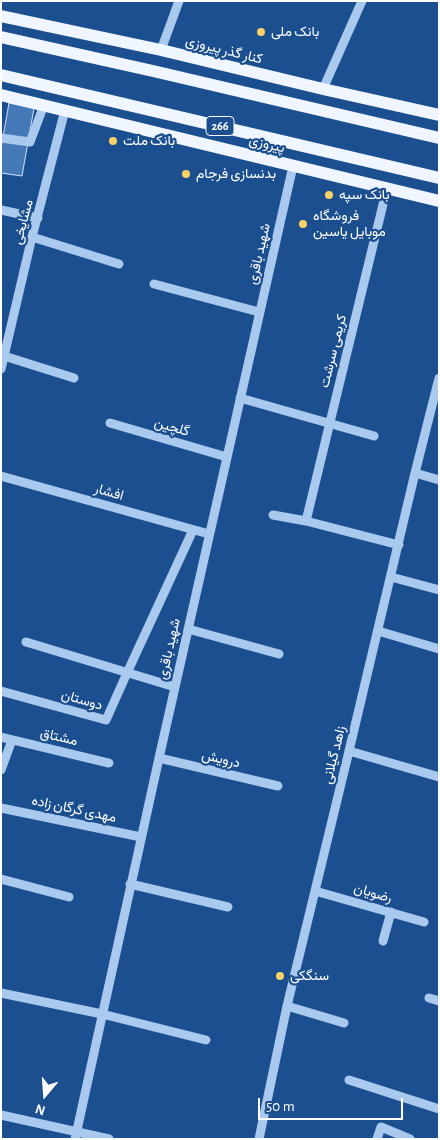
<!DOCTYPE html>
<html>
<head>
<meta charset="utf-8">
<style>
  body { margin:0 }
  #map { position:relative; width:440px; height:1140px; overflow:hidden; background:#1b4f8f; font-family:"Alegreya Sans",sans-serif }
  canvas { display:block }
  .frame { position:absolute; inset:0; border:2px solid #fff; pointer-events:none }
  .north { position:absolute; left:20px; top:1070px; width:50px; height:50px; -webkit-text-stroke:4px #1b4f8f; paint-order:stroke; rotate:198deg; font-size:14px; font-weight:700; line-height:20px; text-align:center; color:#fff }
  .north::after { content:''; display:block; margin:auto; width:18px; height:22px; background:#fff; clip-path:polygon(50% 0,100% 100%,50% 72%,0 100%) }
  .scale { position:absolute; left:258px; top:1098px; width:145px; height:22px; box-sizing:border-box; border:2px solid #fff; border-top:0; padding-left:6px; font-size:15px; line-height:18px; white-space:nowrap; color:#fff; -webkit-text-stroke:4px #1b4f8f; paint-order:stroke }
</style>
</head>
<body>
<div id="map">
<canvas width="440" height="1140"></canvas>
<div class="frame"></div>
<div class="north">N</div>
<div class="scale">50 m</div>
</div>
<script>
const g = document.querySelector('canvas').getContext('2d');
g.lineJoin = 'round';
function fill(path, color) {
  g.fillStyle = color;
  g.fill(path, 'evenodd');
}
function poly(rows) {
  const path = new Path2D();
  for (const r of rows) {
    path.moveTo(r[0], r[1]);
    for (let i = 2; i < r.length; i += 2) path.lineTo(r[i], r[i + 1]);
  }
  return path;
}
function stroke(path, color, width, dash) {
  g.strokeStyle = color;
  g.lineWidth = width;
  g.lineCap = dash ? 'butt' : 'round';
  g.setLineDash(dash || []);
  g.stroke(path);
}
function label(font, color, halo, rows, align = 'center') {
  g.font = font + ' "Alegreya Sans",Vazirmatn,sans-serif';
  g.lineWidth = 4.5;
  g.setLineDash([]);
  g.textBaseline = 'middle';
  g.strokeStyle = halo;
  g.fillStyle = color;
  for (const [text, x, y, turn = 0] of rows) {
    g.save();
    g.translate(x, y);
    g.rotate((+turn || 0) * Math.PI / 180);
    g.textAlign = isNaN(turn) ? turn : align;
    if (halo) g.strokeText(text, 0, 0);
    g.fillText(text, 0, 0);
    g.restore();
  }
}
const building = poly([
  [9,103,34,108,22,176,1,173,1,148,9,103]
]);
fill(building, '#4478b7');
stroke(building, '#cfe3fa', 1);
stroke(poly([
  [161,50,179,1],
  [323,89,362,1],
  [1,138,30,142,44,105],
  [1,210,38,218],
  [32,237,119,264],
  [154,284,259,312],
  [4,356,74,378],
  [1,369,32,237,65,110],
  [240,398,374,436],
  [110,423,227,457],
  [415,473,439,480],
  [1,476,209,534],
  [273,515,306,521,399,545],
  [306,521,387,188],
  [391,577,439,590],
  [188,629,279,654],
  [378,631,439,649],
  [26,642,175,687],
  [1,691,106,720,127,673,193,530],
  [1,737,109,763],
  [349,751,439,777],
  [159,758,278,786],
  [1,770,12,740],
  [1,808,141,837],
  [1,879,69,897],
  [130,884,228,907],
  [315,891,424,922],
  [383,941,391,912],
  [1,993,102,1014,206,1040],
  [429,998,439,1001],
  [287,1006,344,1023],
  [349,1080,439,1109],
  [1,1115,109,1139],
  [75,1139,159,758,293,166],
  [259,1139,287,1006,349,751,415,473,439,378],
  [377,1139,381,1127,410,1139]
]), '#a9c9ee', 9);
stroke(poly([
  [1,16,161,50,323,89,439,115],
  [1,37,153,71,439,138],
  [1,75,439,178],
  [1,95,439,201]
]), '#f0f6ff', 12);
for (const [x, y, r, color] of [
  [261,32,5,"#ffd166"],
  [113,141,5,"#ffd166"],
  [186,174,5,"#ffd166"],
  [329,195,5,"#ffd166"],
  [303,224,5,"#ffd166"],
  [280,976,5,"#ffd166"]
]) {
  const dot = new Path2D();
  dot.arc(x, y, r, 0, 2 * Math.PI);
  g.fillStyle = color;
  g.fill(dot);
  stroke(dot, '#1b4f8f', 2);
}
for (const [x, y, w] of [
  [220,126,28]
]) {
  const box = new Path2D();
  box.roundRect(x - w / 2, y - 9.5, w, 19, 4);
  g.fillStyle = '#1b4f8f';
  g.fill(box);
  stroke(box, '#fff', 1);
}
label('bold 12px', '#fff', null, [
  ["266",220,126]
]);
label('14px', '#fff', '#1b4f8f', [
  ["بانک ملی",271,32],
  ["بانک ملت",123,141],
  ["بدنسازی فرجام",196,174],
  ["بانک سپه",339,195],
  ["فروشگاه",313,216],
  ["موبایل یاسین",313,232],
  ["سنگکی",290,976]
], 'left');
label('14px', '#fff', '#1b4f8f', [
  ["کنار گذر پیروزی",224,50,14],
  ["پیروزی",267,144,14],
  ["مشایخی",23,222,-75],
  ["شهید باقری",259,254,-77],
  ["کریمی سرشت",333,351,-76],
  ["گلچین",172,427,16],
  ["افشار",109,492,16],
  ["شهید باقری",169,649,-77],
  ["دوستان",82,700,16],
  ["مشتاق",59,737,13],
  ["زاهد گیلانی",334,755,-76],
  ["درویش",221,759,13],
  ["مهدی گرگان زاده",74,809,12],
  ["رضویان",373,893,16]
]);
</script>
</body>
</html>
